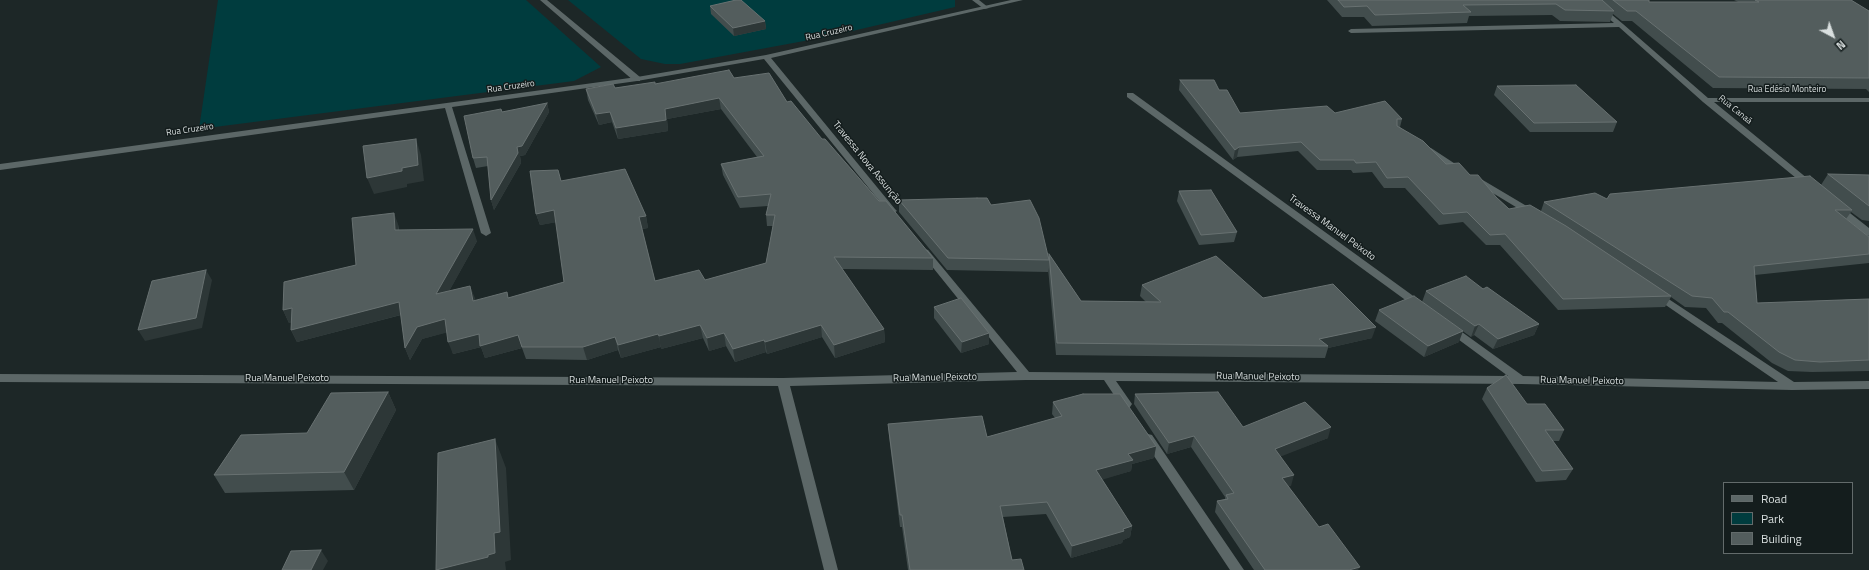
<!DOCTYPE html>
<html>
<head>
<meta charset="utf-8">
<style>
  body { margin:0 }
  #map { position:relative; width:1869px; height:570px; overflow:hidden; background:#1d2727; font-family:"Titillium Web",sans-serif }
  canvas { display:block }
  .legend { position:absolute; left:1723px; top:482px; width:130px; height:72px; box-sizing:border-box; background:#141d1d; border:1px solid #636b6b; margin:0; padding:5px 7px; list-style:none; font-size:12px; color:#d9dfdf }
  .legend li { display:flex; align-items:center; gap:8px; height:20px }
  .legend b { width:20px; border:1px solid #636b6b }
  .north { position:absolute; left:1813px; top:16px; width:40px; height:40px; -webkit-text-stroke:3px #141d1d; paint-order:stroke; rotate:139deg; font-size:11px; font-weight:700; line-height:16px; text-align:center; color:#d9dfdf }
  .north::after { content:''; display:block; margin:auto; width:14px; height:18px; background:#d9dfdf; clip-path:polygon(50% 0,100% 100%,50% 72%,0 100%) }
</style>
</head>
<body>
<div id="map">
<canvas width="1869" height="570"></canvas>
<ul class="legend">
<li><b style="height:5px;background:#5c6767"></b>Road</li>
<li><b style="height:11px;background:#003c3e"></b>Park</li>
<li><b style="height:11px;background:#535d5d"></b>Building</li>
</ul>
<div class="north">N</div>
</div>
<script>
const g = document.querySelector('canvas').getContext('2d');
g.lineJoin = 'round';
function fill(path, color) {
  g.fillStyle = color;
  g.fill(path, 'evenodd');
}
function poly(rows) {
  const path = new Path2D();
  for (const r of rows) {
    path.moveTo(r[0], r[1]);
    for (let i = 2; i < r.length; i += 2) path.lineTo(r[i], r[i + 1]);
  }
  return path;
}
function stroke(path, color, width, dash) {
  g.strokeStyle = color;
  g.lineWidth = width;
  g.lineCap = dash ? 'butt' : 'round';
  g.setLineDash(dash || []);
  g.stroke(path);
}
function label(font, color, halo, rows, align = 'center') {
  g.font = font + ' "Titillium Web",sans-serif';
  g.lineWidth = 3;
  g.setLineDash([]);
  g.textBaseline = 'middle';
  g.strokeStyle = halo;
  g.fillStyle = color;
  for (const [text, x, y, turn = 0] of rows) {
    g.save();
    g.translate(x, y);
    g.rotate((+turn || 0) * Math.PI / 180);
    g.textAlign = isNaN(turn) ? turn : align;
    if (halo) g.strokeText(text, 0, 0);
    g.fillText(text, 0, 0);
    g.restore();
  }
}
fill(poly([
  [218,0,526,0,601,67,574,81,199,129],
  [568,0,955,0,955,7,831,36,680,64,665,64,641,59]
]), '#003c3e');
fill(poly([
  [540,0,547,0,640,77,640,81,634,81,540,0],
  [972,0,979,0,989,8,984,9,972,0]
]), '#5c6767');
fill(poly([
  [1011,0,1023,0,771,58,895,209,897,211,892,214,889,213,764,59,637,81,452,107,491,233,486,236,481,233,445,108,0,170,0,164,637,77,766,55,1011,0],
  [1587,0,1594,0,1623,24,1708,98,1869,98,1869,102,1714,102,1813,183,1814,185,1810,188,1807,187,1703,102,1619,27,1351,33,1348,31,1351,29,1614,23,1587,0],
  [1127,93,1133,93,1423,303,1424,305,1423,307,1415,307,1127,97,1127,93],
  [1428,147,1431,148,1466,171,1465,173,1459,173,1425,152,1425,148,1428,147],
  [1476,176,1535,211,1537,213,1532,216,1529,215,1473,181,1472,179,1473,177,1476,176],
  [1838,205,1841,206,1869,228,1869,236,1866,235,1835,210,1833,208,1835,206,1838,205],
  [925,249,928,250,1029,372,1508,376,1447,331,1446,329,1451,326,1455,327,1523,376,1778,382,1654,297,1653,295,1658,292,1794,382,1869,381,1869,389,1792,390,1521,384,1116,381,1132,404,1130,407,1126,408,1122,407,1104,380,1026,380,790,386,838,570,824,570,778,386,0,382,0,374,783,378,1017,372,922,254,920,252,922,250,925,249],
  [1148,434,1152,435,1244,570,1230,570,1142,438,1144,435,1148,434]
]), '#5c6767');
fill(poly([
  [1327,0,1649,0,1649,2,1738,2,1734,0,1851,0,1869,11,1869,92,1866,89,1713,88,1632,21,1622,21,1613,14,1610,22,1560,21,1552,15,1469,16,1467,23,1372,26,1364,17,1342,17],
  [710,6,765,21,766,29,734,36,711,14],
  [734,78,787,102,933,258,933,270,842,269,884,329,885,342,835,358,822,337,767,354,766,352,735,362,726,346,709,351,703,338,661,349,661,347,621,358,618,350,587,360,526,359,522,348,485,358,481,347,453,354,447,332,422,339,410,360,405,348,401,315,297,342,291,330,291,322,289,323,283,310,356,265,398,224,399,230,477,241,449,291,470,286,475,301,508,298,564,282,556,222,540,225,536,214,561,181,646,216,648,228,642,229,655,281,705,280,766,263,773,226,767,226,766,215,768,206,740,208,723,175,721,164,757,157,721,109,667,119,668,131,618,139,612,122,599,125,588,100,586,89,615,88,655,84],
  [1180,80,1219,90,1240,113,1335,113,1402,119,1400,127,1446,164,1470,175,1496,197,1509,209,1541,211,1544,202,1607,199,1821,185,1828,174,1869,175,1869,221,1862,220,1851,212,1846,219,1869,237,1869,263,1755,275,1757,303,1869,299,1869,371,1812,372,1788,371,1772,363,1722,323,1718,323,1706,308,1685,307,1671,297,1665,307,1558,310,1500,245,1486,245,1463,222,1439,225,1405,188,1384,188,1372,172,1353,173,1351,170,1317,170,1298,151,1237,157,1233,160,1179,90],
  [1497,86,1617,122,1613,132,1530,132,1494,95],
  [547,103,549,112,525,155,520,156,521,163,494,210,491,200,488,166,476,168,473,158,502,112],
  [1179,191,1237,232,1234,242,1199,245,1177,201],
  [899,200,991,205,1048,258,1049,254,1081,301,1146,302,1140,296,1142,285,1263,298,1372,338,1328,348,1325,358,1056,355,1048,268,1048,272,947,270,899,212],
  [1483,289,1539,324,1534,335,1493,349,1474,335,1471,337,1422,302,1426,291],
  [934,307,989,344,961,353,934,318],
  [1379,310,1459,342,1424,357,1375,321],
  [1487,388,1527,404,1564,430,1559,441,1552,441,1573,469,1566,480,1536,482,1482,399],
  [388,392,396,410,354,490,225,493,214,475,307,433],
  [1135,394,1243,427,1328,438,1280,456,1291,486,1288,486,1349,570,1254,570,1215,512,1217,501,1225,499,1225,497,1191,447,1167,454,1134,404],
  [1053,402,1156,446,1154,458,1132,464,1131,471,1102,479,1132,526,1130,537,1123,540,1122,543,1071,558,1046,514,1003,517,1012,560,1024,570,908,570,902,527,900,527,889,436,888,424,987,437,1055,418,1052,414]
]), '#424d4d');
fill(poly([
  [765,21,766,29,734,36,733,28],
  [719,98,721,109,667,119,668,131,618,139,616,128,665,109],
  [547,103,549,112,525,155,520,156,521,163,494,210,491,200,517,147],
  [610,112,612,122,599,125,596,114],
  [416,139,421,155,424,181,407,184,407,187,374,194,367,178,402,168],
  [1239,147,1237,157,1233,160,1235,150],
  [554,210,558,222,540,225,536,214],
  [394,213,398,224,399,242,395,230],
  [646,216,648,228,641,229,639,217],
  [473,229,477,241,441,306,436,294],
  [206,270,212,280,202,328,145,341,138,330],
  [470,286,475,298,478,314,473,301],
  [399,302,404,314,297,342,291,330],
  [292,308,298,321,289,323,283,310],
  [445,319,449,332,422,339,410,360,405,348,417,327],
  [1479,324,1474,335,1471,337,1475,326],
  [1539,324,1534,335,1493,349,1498,339],
  [700,325,703,338,661,349,659,336],
  [821,325,822,337,767,354,765,342],
  [1376,327,1372,338,1328,348,1328,346,1319,339],
  [884,329,885,342,835,358,834,345],
  [1463,331,1459,342,1424,357,1428,346],
  [724,333,726,346,709,351,707,338],
  [989,333,989,344,961,353,962,342],
  [479,334,518,335,522,348,485,358,481,347,453,354,448,342],
  [658,334,661,347,621,358,618,345],
  [615,337,618,350,587,360,583,347],
  [764,340,766,352,735,362,733,349],
  [388,392,396,410,354,490,344,472],
  [1331,427,1328,438,1272,460,1275,449],
  [1194,436,1191,447,1167,454,1169,443],
  [495,439,506,468,511,560,505,562,506,570,437,570,494,533],
  [1156,446,1154,458,1132,464,1131,471,1095,482,1096,470,1128,454],
  [1294,475,1291,486,1278,489,1282,478],
  [1132,526,1130,537,1123,540,1122,543,1071,558,1072,546],
  [321,550,328,561,323,570,311,570],
  [1360,567,1358,570,1349,570]
]), '#2d3737');
const building = poly([
  [736,0,741,0,765,21,733,28,710,6,736,0],
  [1338,0,1602,0,1614,11,1565,10,1556,4,1463,5,1471,12,1375,15,1367,6,1344,7,1338,0],
  [1613,0,1649,0,1649,2,1759,2,1755,0,1851,0,1869,11,1869,78,1719,77,1636,11,1627,11,1613,0],
  [729,70,734,78,769,73,787,102,791,101,822,139,825,139,879,201,886,201,933,258,834,257,884,329,834,345,821,325,765,342,764,340,733,349,724,333,707,338,700,325,659,336,658,334,618,345,615,337,583,347,522,347,518,335,480,346,479,334,448,342,445,319,417,327,405,348,399,302,291,330,292,308,283,310,284,282,356,265,352,218,394,213,395,230,473,229,436,294,470,286,473,301,507,292,508,298,564,282,554,210,536,214,530,171,558,170,561,181,625,169,646,216,639,217,655,281,699,270,705,280,766,263,775,215,766,215,771,194,738,197,721,164,764,156,719,98,665,109,666,120,616,128,610,112,596,114,586,89,613,84,615,88,655,82,655,84,729,70],
  [1180,80,1214,80,1219,90,1227,90,1240,113,1327,106,1335,113,1385,101,1402,119,1397,119,1397,126,1423,141,1446,164,1459,163,1470,175,1478,175,1496,197,1509,209,1530,205,1566,226,1671,296,1563,299,1505,234,1490,235,1467,212,1443,214,1408,177,1387,178,1376,162,1356,163,1354,160,1320,160,1301,142,1239,147,1235,150,1180,80],
  [1576,85,1617,122,1534,123,1497,86,1576,85],
  [547,103,522,146,517,147,518,153,491,200,487,157,473,158,464,116,501,109,502,112,547,103],
  [416,139,418,165,402,168,402,171,367,178,363,146,416,139],
  [1828,174,1869,175,1869,206,1828,174],
  [1810,176,1852,210,1835,210,1869,237,1869,254,1754,266,1757,303,1869,299,1869,360,1820,362,1795,360,1779,352,1728,312,1724,312,1712,298,1692,296,1544,202,1595,193,1607,199,1610,194,1810,176],
  [1211,190,1237,232,1201,235,1179,191,1211,190],
  [977,198,987,198,991,205,1030,200,1039,218,1049,260,948,258,899,200,977,198],
  [1049,254,1081,301,1161,302,1142,285,1216,256,1263,298,1333,284,1376,327,1319,339,1328,346,1057,343,1049,254],
  [206,270,196,318,138,330,152,281,206,270],
  [1466,276,1483,289,1487,287,1539,324,1498,339,1479,324,1475,326,1426,291,1466,276],
  [1414,296,1463,331,1428,346,1379,310,1414,296],
  [961,298,989,333,962,342,934,307,961,298],
  [1506,375,1527,404,1545,404,1564,430,1545,430,1573,469,1542,471,1487,388,1506,375],
  [388,392,344,472,214,475,241,435,307,433,331,393,388,392],
  [1218,392,1243,427,1305,402,1331,427,1275,449,1294,475,1282,478,1319,527,1328,524,1360,567,1349,570,1265,570,1217,501,1228,499,1226,495,1234,493,1194,436,1169,443,1135,394,1218,392],
  [1083,394,1120,394,1156,446,1128,454,1133,460,1096,470,1132,526,1123,529,1124,531,1072,546,1047,502,1000,506,1012,560,1021,559,1024,570,910,570,902,515,900,515,888,424,982,416,987,437,1062,416,1053,402,1083,394],
  [495,439,500,532,494,533,495,553,488,555,488,557,436,570,438,453,495,439],
  [321,550,311,570,282,570,291,551,321,550]
]);
fill(building, '#535d5d');
stroke(building, '#687171', 1);
label('9px', '#d9dfdf', '#141d1d', [
  ["Rua Cruzeiro",829,33,-13],
  ["Rua Cruzeiro",511,87,-8],
  ["Rua Edésio Monteiro",1787,90],
  ["Rua Canaã",1735,110,39],
  ["Rua Cruzeiro",190,130,-8]
]);
label('10px', '#d9dfdf', '#141d1d', [
  ["Travessa Nova Assunção",867,163,51],
  ["Travessa Manuel Peixoto",1332,228,36],
  ["Rua Manuel Peixoto",1258,377,1],
  ["Rua Manuel Peixoto",935,378,-1],
  ["Rua Manuel Peixoto",287,379],
  ["Rua Manuel Peixoto",611,381],
  ["Rua Manuel Peixoto",1582,381,1]
]);
</script>
</body>
</html>
